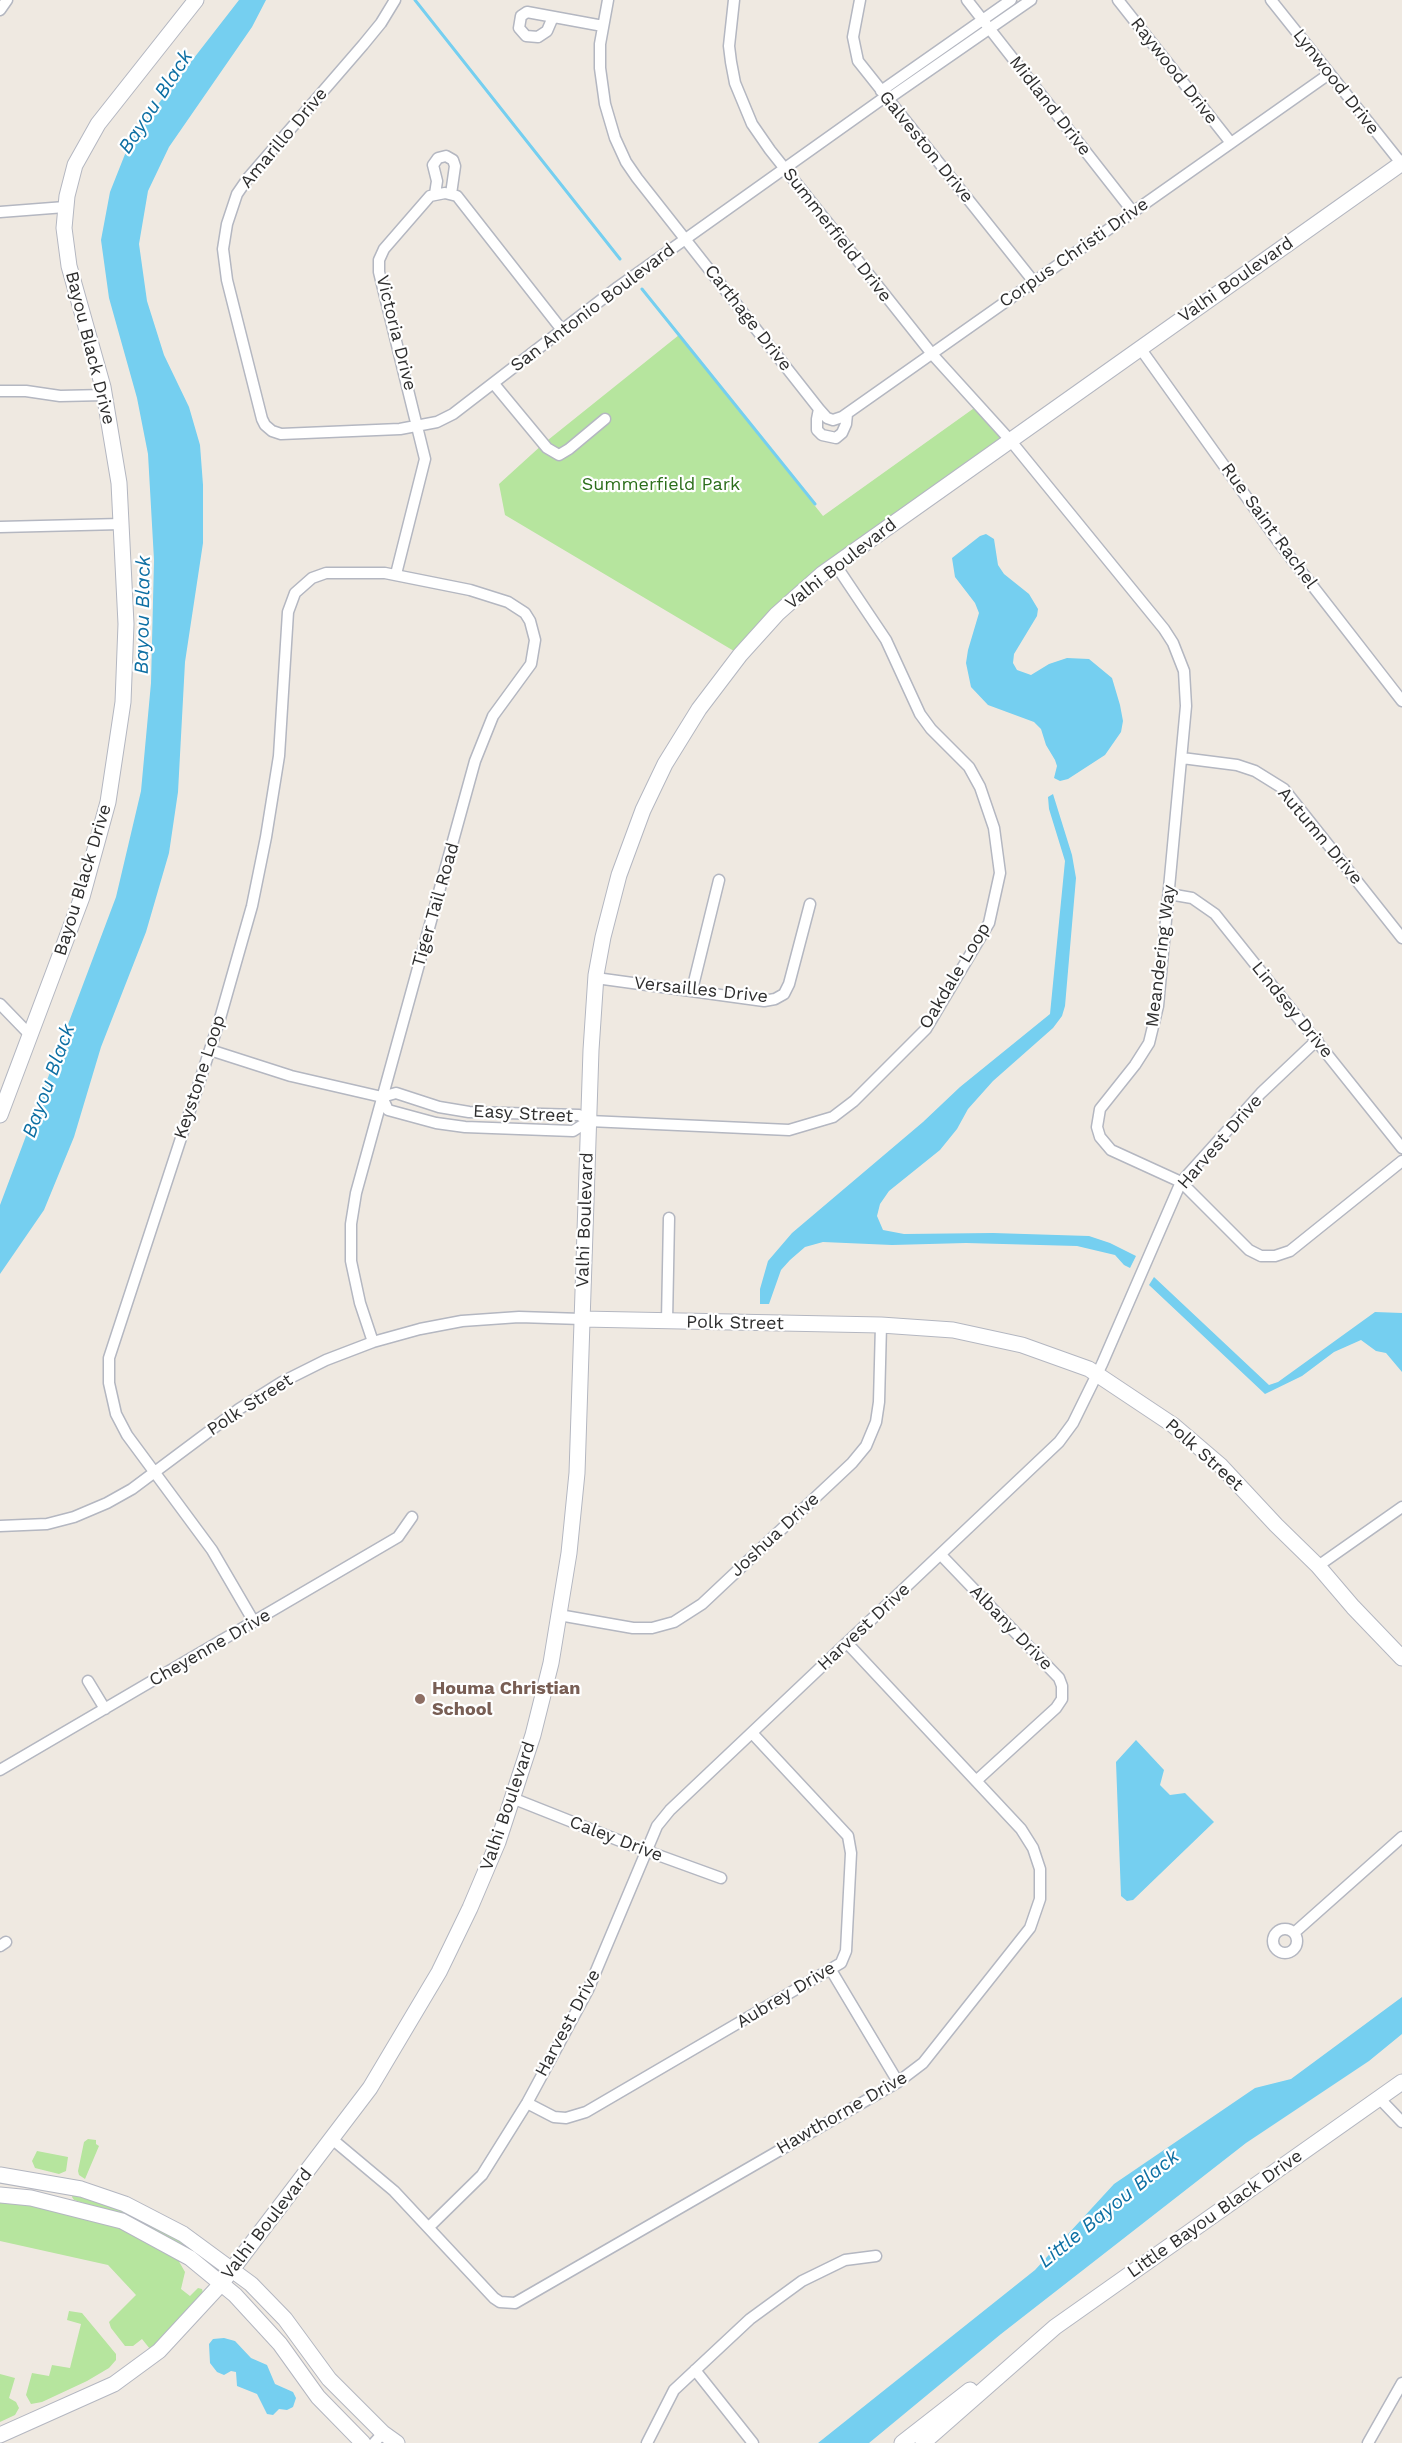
<!DOCTYPE html>
<html>
<head>
<meta charset="utf-8">
<style>
  body { margin:0 }
  canvas { display:block; background:#efe9e1 }
</style>
</head>
<body>
<canvas width="1402" height="2443"></canvas>
<script>
const g = document.querySelector('canvas').getContext('2d');
g.lineJoin = 'round';
function fill(path, color) {
  g.fillStyle = color;
  g.fill(path, 'evenodd');
}
function poly(rows) {
  const path = new Path2D();
  for (const r of rows) {
    if (r.length === 3) {
      path.moveTo(r[0] + r[2], r[1]);
      path.arc(r[0], r[1], r[2], 0, 2 * Math.PI);
      continue;
    }
    path.moveTo(r[0], r[1]);
    for (let i = 2; i < r.length; i += 2) path.lineTo(r[i], r[i + 1]);
  }
  return path;
}
function stroke(path, color, width, dash) {
  g.strokeStyle = color;
  g.lineWidth = width;
  g.lineCap = dash ? 'butt' : 'round';
  g.setLineDash(dash || []);
  g.stroke(path);
}
function label(font, color, halo, rows, align = 'center') {
  g.font = font + ' "Work Sans",sans-serif';
  g.lineWidth = 4.5;
  g.setLineDash([]);
  g.textBaseline = 'middle';
  g.strokeStyle = halo;
  g.fillStyle = color;
  for (const [text, x, y, turn = 0] of rows) {
    g.save();
    g.translate(x, y);
    g.rotate((+turn || 0) * Math.PI / 180);
    g.textAlign = isNaN(turn) ? turn : align;
    if (halo) g.strokeText(text, 0, 0);
    g.fillText(text, 0, 0);
    g.restore();
  }
}
fill(poly([
  [679,335,823,516,977,406,1009,438,852,552,739,654,505,515,499,484,543,444],
  [88,2139,96,2140,96,2144,99,2146,85,2179,79,2175,78,2171,84,2142],
  [37,2151,68,2157,66,2171,59,2174,35,2168,32,2161],
  [73,2192,144,2216,196,2252,108,2211,74,2200,72,2197],
  [0,2198,118,2226,177,2258,185,2272,181,2289,190,2296,198,2288,202,2289,203,2293,190,2311,150,2349,142,2339,133,2346,125,2346,111,2328,109,2322,136,2295,108,2265,0,2241],
  [69,2311,82,2313,116,2354,116,2360,109,2368,87,2381,42,2402,31,2404,26,2395,32,2373,49,2376,52,2365,70,2368,81,2324,67,2320],
  [0,2374,15,2378,9,2398,16,2402,19,2408,15,2415,0,2422]
]), '#b6e59e');
fill(poly([
  [239,0,266,0,252,27,169,147,148,191,139,244,147,301,164,355,189,407,200,445,203,485,203,543,185,662,178,792,169,853,146,932,101,1047,74,1137,44,1210,0,1274,0,1205,116,897,141,791,151,683,154,560,148,454,137,398,109,298,101,240,110,192,131,139],
  [986,534,994,539,998,565,1004,574,1029,594,1038,609,1037,616,1014,654,1013,663,1017,670,1031,675,1049,664,1067,658,1089,659,1112,678,1120,705,1123,721,1121,732,1105,755,1068,779,1060,781,1054,778,1057,766,1055,760,1046,745,1041,729,1034,722,988,705,971,687,966,663,968,650,979,613,975,603,955,577,952,558,980,536],
  [1053,794,1072,855,1076,878,1065,1006,1062,1016,1053,1028,993,1081,968,1109,957,1129,940,1150,889,1191,880,1204,877,1216,883,1230,904,1234,993,1233,1089,1236,1110,1243,1136,1256,1130,1268,1124,1265,1115,1255,1077,1246,966,1243,892,1245,823,1242,805,1247,790,1260,781,1270,769,1304,760,1304,760,1289,768,1261,792,1233,923,1122,960,1087,1050,1014,1065,861,1049,809,1048,797],
  [1154,1277,1269,1385,1278,1382,1375,1312,1402,1313,1402,1372,1386,1353,1376,1351,1361,1340,1334,1352,1302,1376,1265,1394,1149,1285],
  [1136,1740,1164,1770,1160,1785,1170,1795,1185,1793,1214,1822,1133,1900,1127,1901,1121,1896,1116,1762],
  [1402,1997,1402,2034,1369,2061,1246,2143,1001,2334,869,2443,818,2443,1035,2270,1114,2184,1255,2088,1291,2079],
  [224,2338,235,2341,251,2358,267,2365,275,2384,293,2392,296,2398,293,2407,287,2410,279,2409,273,2415,267,2414,257,2394,237,2386,236,2372,231,2371,224,2375,217,2372,210,2363,209,2344,213,2339]
]), '#75cff0');
stroke(poly([
  [415,0,620,259],
  [642,289,815,504]
]), '#75cff0', 3);
const street = poly([
  [395,0,381,23,363,45,248,178,237,194,227,224,223,249,227,280,262,419,265,425,272,431,281,434,400,429,437,422,453,414,618,287,885,97],
  [608,0,600,44,600,68,605,104,615,138,626,162,637,178,819,409,817,419,817,430,822,435,836,438,842,433,846,424,847,414],
  [734,0,729,46,731,62,735,83,752,124,770,150,932,354,1010,440,1164,629,1173,643,1184,671,1186,706,1158,1006,1149,1043,1135,1065,1100,1109,1097,1127,1100,1137,1111,1150,1181,1182,1249,1250,1261,1256,1275,1256,1290,1251,1402,1161],
  [860,0,853,37,858,61,1034,282],
  [967,0,1133,212],
  [1118,0,1231,143],
  [1271,0,1401,163],
  [0,10,7,0],
  [553,17,547,31,538,37,526,36,519,28,521,16,527,12,603,26],
  [881,91,1011,0],
  [888,99,1031,0],
  [435,194,437,181,433,165,438,158,446,156,453,160,455,166,451,194],
  [0,212,65,207],
  [1140,348,1280,544,1402,701],
  [494,384,547,448,559,455,569,449,605,419],
  [0,391,26,391,60,396,105,395],
  [819,409,827,418,833,420,842,417,1329,74],
  [0,527,121,524],
  [396,574,425,459,379,272,379,260,384,249,430,196,445,193,457,196,562,330],
  [1182,758,1237,765,1255,771,1284,789,1402,938],
  [1169,894,1192,898,1215,914,1402,1148],
  [596,978,764,1001,775,999,784,994,789,984,810,904],
  [692,990,719,880],
  [0,1004,31,1036],
  [210,1050,291,1076,382,1097,396,1093,439,1107,469,1112,579,1115,589,1121,789,1130,833,1117,854,1101,926,1029,989,923,1000,873,994,828,980,787,969,767,931,729,920,714,886,640,835,564],
  [382,1097,388,1110,436,1123,465,1127,573,1131,589,1121],
  [667,1321,669,1218],
  [0,1526,47,1524,74,1517,107,1503,132,1489,239,1409,282,1382,326,1360,373,1342,420,1329,462,1321,519,1317,582,1319],
  [941,1555,1059,1678,1062,1686,1062,1699,1056,1708,976,1781],
  [1318,1566,1402,1507],
  [559,1615,633,1628,652,1628,674,1622,702,1604,852,1463,866,1446,876,1422,879,1402,881,1325],
  [254,1622,212,1550,127,1435,116,1414,109,1383,109,1358,219,1022,252,906,266,837,279,756,288,612,295,593,312,578,326,573,385,573,470,590,508,602,525,613,530,621,535,640,531,664,493,716,475,761,356,1193,351,1224,351,1261,360,1303,373,1342],
  [88,1681,105,1709],
  [0,1770,398,1537,412,1517],
  [512,1798,633,1846,721,1878],
  [1285,1941,12],
  [1294,1933,1402,1837],
  [0,1946,6,1942],
  [831,1970,898,2082],
  [1379,2098,1402,2122],
  [527,2103,554,2117,566,2118,586,2112,841,1963,846,1951,851,1853,848,1836,752,1733],
  [332,2139,394,2191,494,2298,500,2302,515,2303,898,2082,923,2063,1030,1928,1040,1899,1040,1869,1033,1848,1021,1829,847,1643],
  [429,2227,482,2175,527,2103,588,1990,657,1826,670,1810,1059,1442,1073,1423,1102,1364,1181,1182,1261,1093,1317,1040],
  [695,2370,753,2443],
  [374,2443,383,2433],
  [647,2443,674,2390,750,2319,802,2281,845,2260,876,2256],
  [1368,2443,1402,2383]
]);
const secondary = poly([
  [0,1115,82,897,108,802,123,702,126,624,119,483,103,387,69,266,64,228,67,196,75,165,98,124,196,0],
  [582,1319,881,1325,953,1330,1022,1345,1089,1369,1173,1425,1221,1466,1276,1525,1318,1566,1353,1607,1402,1658],
  [0,2175,81,2189,125,2204,183,2234,251,2284,285,2319,329,2379,383,2433,397,2443],
  [0,2195,31,2198,122,2221,190,2258,235,2295,280,2344,318,2397,363,2443],
  [0,2435,114,2384,159,2351,221,2284,370,2088,439,1972,470,1908,498,1842,533,1735,551,1663,569,1553,577,1473,591,1050,596,975,603,937,619,875,643,810,665,764,699,709,740,655,777,614,822,574,1402,163],
  [902,2443,970,2390],
  [923,2443,1055,2327,1402,2082]
]);
stroke(street, '#b4b7c1', 13);
stroke(secondary, '#b4b7c1', 17);
stroke(street, '#fff', 10);
stroke(secondary, '#fff', 15);
for (const [x, y, r, color] of [
  [420,1699,6,"#8d6e63"]
]) {
  const dot = new Path2D();
  dot.arc(x, y, r, 0, 2 * Math.PI);
  g.fillStyle = color;
  g.fill(dot);
  stroke(dot, '#fff', 2);
}
label('18px', '#2e2e2e', '#fff', [
  ["Raywood Drive",1174,71,52],
  ["Lynwood Drive",1336,82,52],
  ["Midland Drive",1050,106,52],
  ["Amarillo Drive",284,138,-50],
  ["Galveston Drive",926,147,51],
  ["Summerfield Drive",837,235,52],
  ["Corpus Christi Drive",1074,253,-35],
  ["Valhi Boulevard",1236,280,-35],
  ["San Antonio Boulevard",593,308,-37],
  ["Carthage Drive",748,318,52],
  ["Victoria Drive",396,333,76],
  ["Bayou Black Drive",90,348,76],
  ["Rue Saint Rachel",1269,526,54],
  ["Valhi Boulevard",841,564,-38],
  ["Autumn Drive",1320,836,50],
  ["Bayou Black Drive",83,880,-73],
  ["Tiger Tail Road",436,905,-74],
  ["Meandering Way",1161,956,-83],
  ["Oakdale Loop",955,976,-59],
  ["Versailles Drive",701,990,6],
  ["Lindsey Drive",1292,1010,51],
  ["Keystone Loop",200,1077,-72],
  ["Easy Street",523,1114,3],
  ["Harvest Drive",1220,1142,-49],
  ["Valhi Boulevard",585,1220,-88],
  ["Polk Street",735,1323,1],
  ["Polk Street",250,1405,-33],
  ["Polk Street",1204,1455,42],
  ["Joshua Drive",775,1535,-43],
  ["Harvest Drive",864,1627,-43],
  ["Albany Drive",1011,1628,46],
  ["Cheyenne Drive",210,1648,-30],
  ["Valhi Boulevard",508,1806,-71],
  ["Caley Drive",616,1839,21],
  ["Aubrey Drive",786,1995,-31],
  ["Harvest Drive",568,2023,-62],
  ["Hawthorne Drive",842,2113,-30],
  ["Little Bayou Black Drive",1215,2214,-35],
  ["Valhi Boulevard",267,2224,-52]
]);
label('18px', '#2c6e1b', '#fff', [
  ["Summerfield Park",661,485]
]);
label('bold 18px', '#785e54', '#fff', [
  ["Houma Christian",432,1689],
  ["School",432,1710]
], 'left');
label('italic 20px', '#0d6fa3', '#fff', [
  ["Bayou Black",156,102,-57],
  ["Bayou Black",143,615,-89],
  ["Bayou Black",49,1081,-70],
  ["Little Bayou Black",1109,2209,-39]
]);
</script>
</body>
</html>
